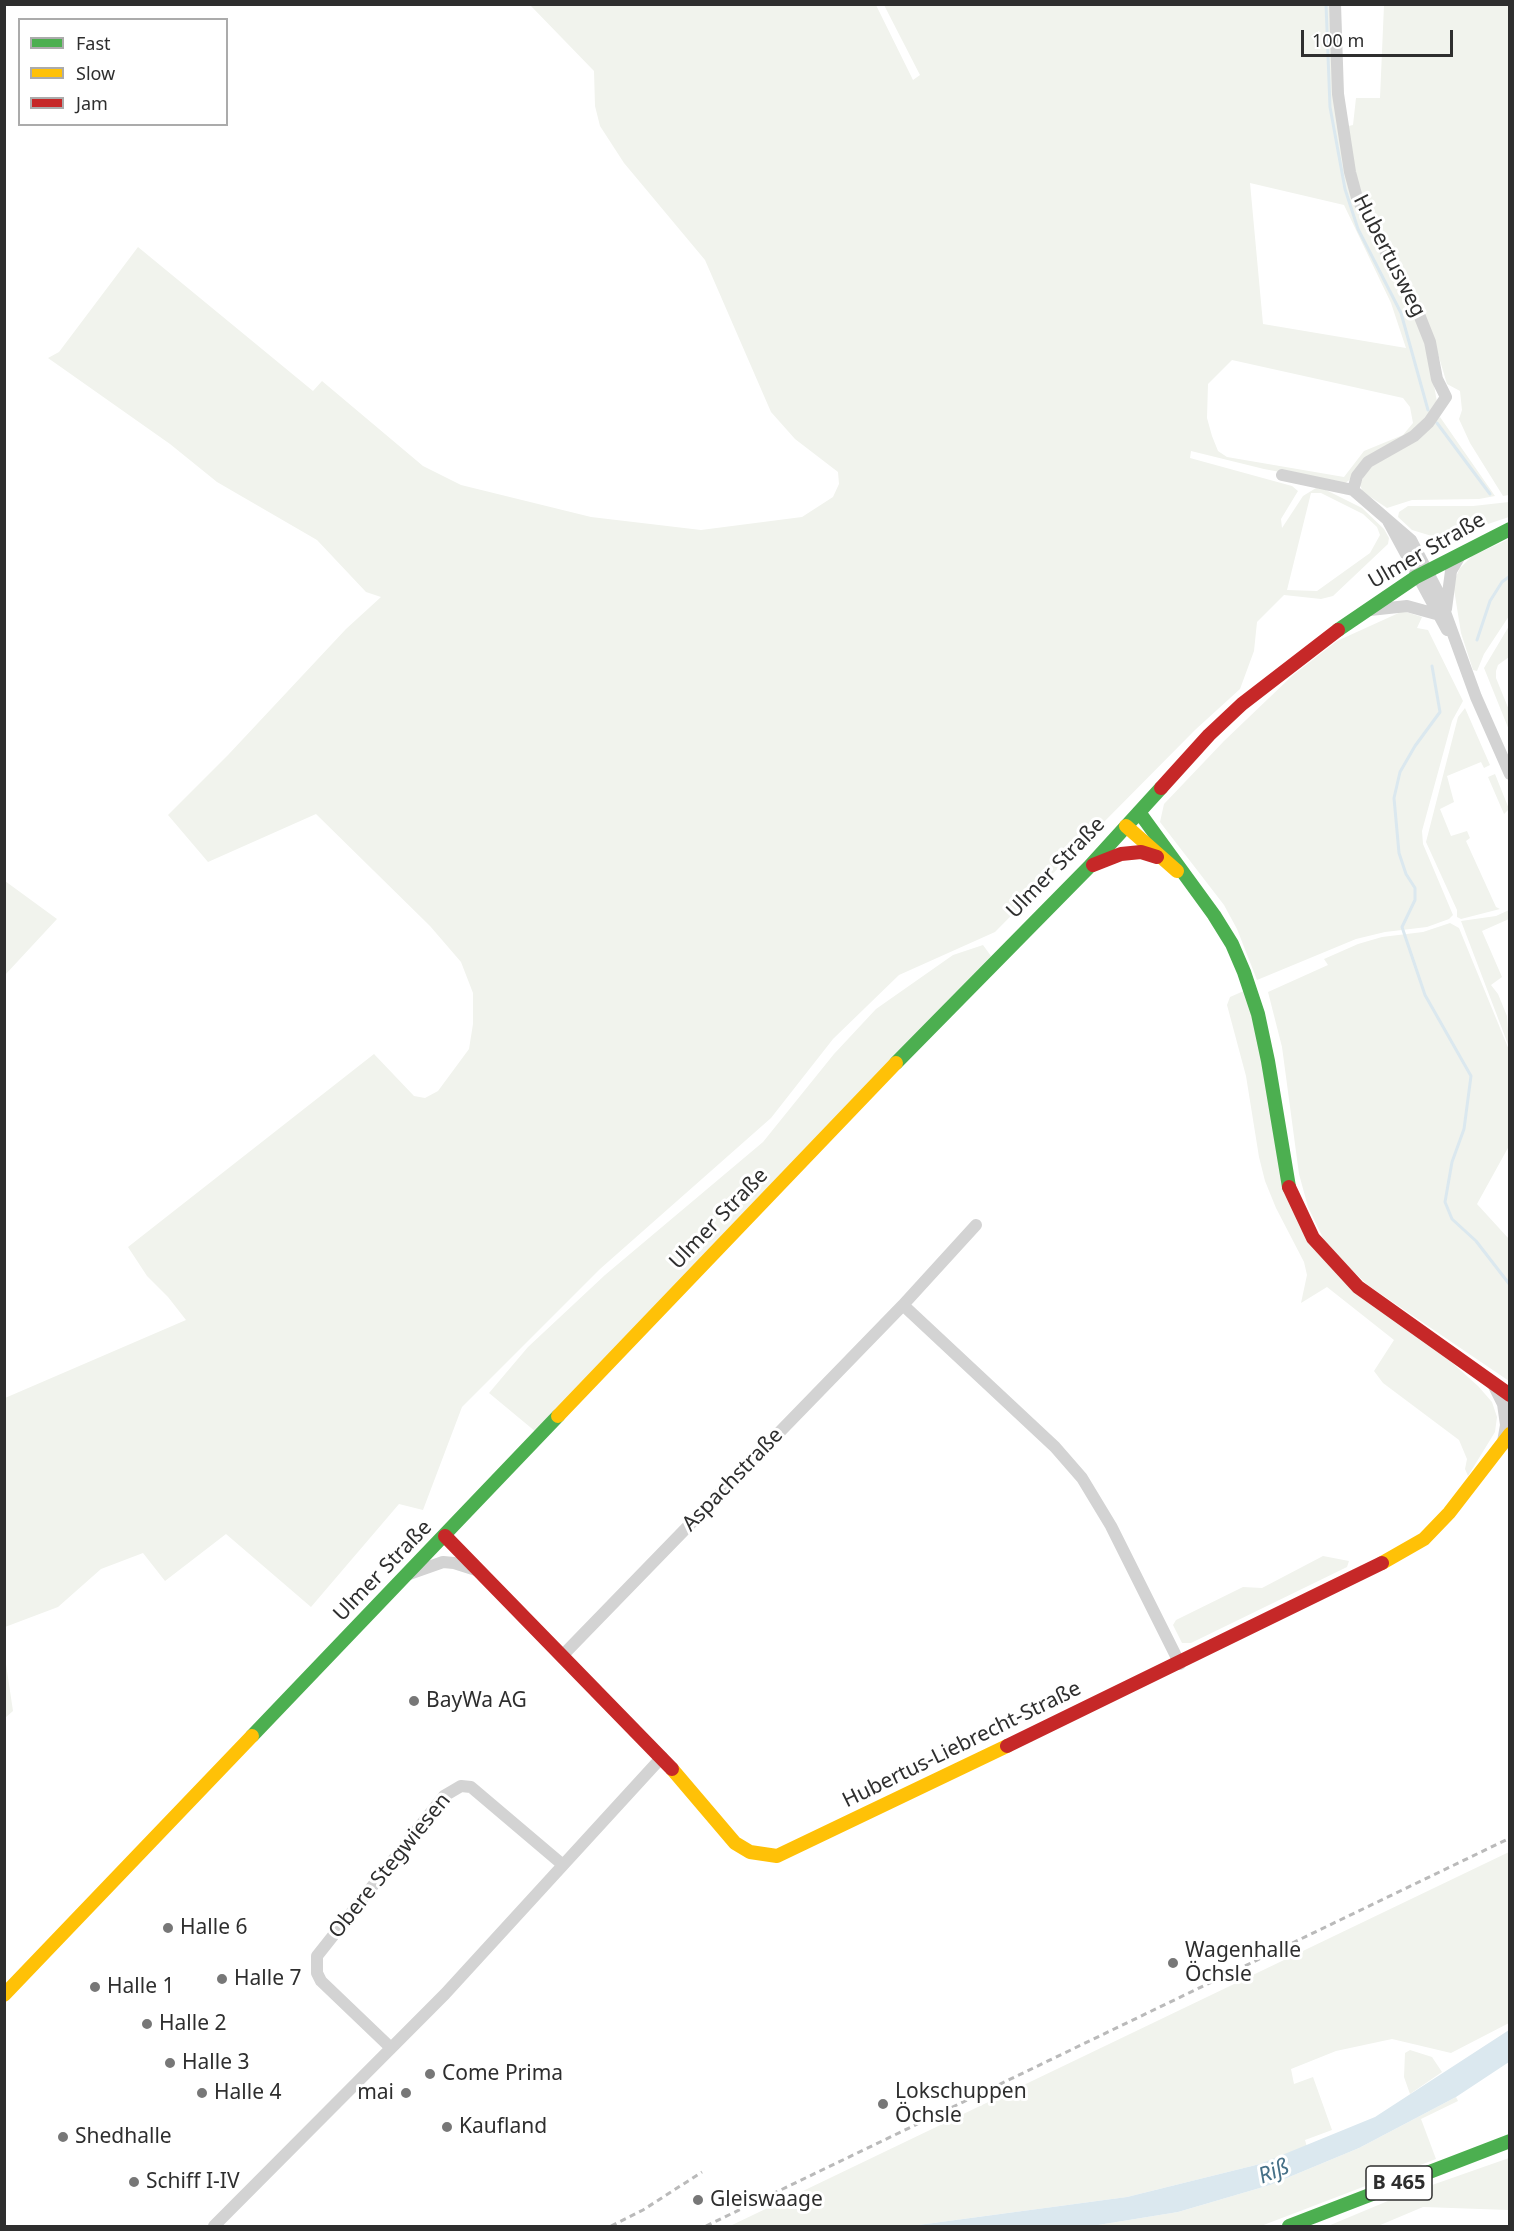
<!DOCTYPE html>
<html>
<head>
<meta charset="utf-8">
<style>
  body { margin:0 }
  #map { position:relative; width:1514px; height:2231px; overflow:hidden; background:#fff; font-family:"Noto Sans",sans-serif }
  canvas { display:block }
  .frame { position:absolute; inset:0; border:6px solid #2e2e2e; pointer-events:none }
  .legend { position:absolute; left:18px; top:18px; width:210px; height:108px; box-sizing:border-box; background:#fff; border:2px solid #ababab; margin:0; padding:8px 10px; list-style:none; font-size:18px; color:#2e2e2e }
  .legend li { display:flex; align-items:center; gap:12px; height:30px }
  .legend b { width:30px; border:2px solid #ababab }
  .scale { position:absolute; left:1301px; top:30px; width:152px; height:27px; box-sizing:border-box; border:3px solid #2e2e2e; border-top:0; padding-left:8px; font-size:18px; line-height:21px; white-space:nowrap; color:#2e2e2e; -webkit-text-stroke:4px #fff; paint-order:stroke }
</style>
</head>
<body>
<div id="map">
<canvas width="1514" height="2231"></canvas>
<div class="frame"></div>
<ul class="legend">
<li><b style="height:8px;background:#4caf50"></b>Fast</li>
<li><b style="height:8px;background:#ffc107"></b>Slow</li>
<li><b style="height:8px;background:#c62828"></b>Jam</li>
</ul>
<div class="scale">100 m</div>
</div>
<script>
const g = document.querySelector('canvas').getContext('2d');
g.lineJoin = 'round';
function fill(path, color) {
  g.fillStyle = color;
  g.fill(path, 'evenodd');
}
function poly(rows) {
  const path = new Path2D();
  for (const r of rows) {
    path.moveTo(r[0], r[1]);
    for (let i = 2; i < r.length; i += 2) path.lineTo(r[i], r[i + 1]);
  }
  return path;
}
function stroke(path, color, width, dash) {
  g.strokeStyle = color;
  g.lineWidth = width;
  g.lineCap = dash ? 'butt' : 'round';
  g.setLineDash(dash || []);
  g.stroke(path);
}
function label(font, color, halo, rows, align = 'center') {
  g.font = font + ' "Noto Sans",sans-serif';
  g.lineWidth = 6;
  g.setLineDash([]);
  g.textBaseline = 'middle';
  g.strokeStyle = halo;
  g.fillStyle = color;
  for (const [text, x, y, turn = 0] of rows) {
    g.save();
    g.translate(x, y);
    g.rotate((+turn || 0) * Math.PI / 180);
    g.textAlign = isNaN(turn) ? turn : align;
    if (halo) g.strokeText(text, 0, 0);
    g.fillText(text, 0, 0);
    g.restore();
  }
}
fill(poly([
  [530,5,876,5,913,80,920,75,884,5,1329,5,1333,84,1347,175,1426,341,1437,402,1420,427,1344,484,1264,469,1191,451,1190,458,1292,486,1298,491,1281,519,1282,528,1303,496,1316,488,1324,489,1362,508,1384,529,1389,538,1388,544,1333,596,1321,599,1284,595,1257,622,1254,651,1240,689,1195,730,995,932,899,975,833,1039,771,1118,600,1269,462,1407,423,1510,399,1504,311,1607,226,1534,165,1581,143,1553,101,1569,58,1607,5,1627,5,1398,186,1320,168,1297,147,1276,128,1247,374,1054,414,1096,425,1098,438,1091,469,1049,473,1024,473,993,461,962,430,926,316,814,208,862,168,815,228,755,346,629,381,597,366,592,317,540,217,482,170,444,48,358,59,352,138,247,313,391,322,381,423,466,461,485,591,517,701,530,802,517,833,497,839,484,838,472,795,439,771,412,705,260,624,163,600,126,595,106,594,71],
  [1250,183,1344,205,1391,303,1406,348,1263,324],
  [1232,360,1403,398,1410,407,1413,423,1403,435,1364,451,1344,477,1227,457,1218,451,1212,436,1207,418,1208,384],
  [1311,493,1321,493,1363,514,1377,527,1380,535,1370,553,1317,591,1287,590],
  [1384,5,1509,5,1509,495,1503,496,1470,443,1459,419,1462,410,1460,391,1447,384,1435,344,1360,196,1344,127,1353,125,1356,98,1380,98],
  [1440,417,1495,496,1479,499,1412,500,1387,508,1363,492,1360,485,1368,466],
  [1509,502,1509,517,1449,537,1435,537,1412,530,1398,517,1399,512,1408,506,1473,506],
  [1509,539,1509,616,1484,654,1477,671,1473,670,1461,633,1453,583,1460,568,1472,556],
  [1403,611,1422,617,1417,628,1428,630,1463,701,1452,721,1422,831,1423,844,1453,915,1449,919,1427,927,1385,932,1356,939,1257,980,1237,929,1224,905,1160,822,1164,804,1224,741,1293,675,1337,641],
  [1509,626,1509,657,1498,665,1496,671,1496,678,1509,710,1509,730,1484,668],
  [1465,708,1490,765,1484,768,1481,762,1447,776,1454,802,1440,809,1451,836,1467,831,1470,838,1466,841,1496,907,1500,909,1461,919,1457,917,1457,910,1426,842,1458,717],
  [1495,774,1509,809,1504,814,1488,777],
  [5,881,57,919,5,975],
  [1509,910,1509,919,1482,931,1502,977,1491,985,1498,994,1507,1016,1509,1047,1461,921,1496,916],
  [1450,923,1459,928,1509,1050,1509,1146,1477,1204,1509,1239,1509,1381,1369,1286,1344,1263,1324,1240,1308,1207,1299,1174,1282,1047,1268,992,1328,965,1324,959,1358,944,1382,937,1423,932],
  [983,945,991,956,536,1432,489,1393,528,1347,605,1275,763,1142,834,1054,876,1009,953,955],
  [1246,990,1303,1229,1478,1386,1492,1402,1497,1417,1495,1432,1468,1476,1465,1469,1467,1459,1459,1440,1383,1383,1374,1371,1394,1340,1327,1287,1301,1303,1307,1275,1304,1262,1276,1208,1265,1181,1259,1157,1246,1076,1227,1005,1230,997],
  [1323,1556,1349,1561,1347,1567,1191,1643,1182,1643,1173,1625,1176,1620,1243,1587,1262,1588],
  [4,1651,13,1711,5,1718,4,1718],
  [1509,1852,1509,2023,1451,2053,1392,2039,1336,2051,1291,2069,1294,2084,1313,2077,1332,2130,1305,2140,1307,2147,1260,2164,1127,2197,911,2226,730,2226],
  [1410,2050,1432,2057,1442,2072,1410,2094,1404,2077,1405,2053],
  [1456,2097,1458,2101,1421,2119,1436,2159,1261,2226,1092,2226,1178,2212,1270,2185,1359,2148],
  [1509,2158,1509,2210,1423,2207,1378,2226,1328,2226,1395,2198]
]), '#f1f3ed');
fill(poly([
  [1509,2030,1509,2062,1456,2097,1359,2148,1270,2185,1178,2212,1092,2226,911,2226,1127,2197,1260,2164,1375,2117]
]), '#dbe8ef');
stroke(poly([
  [1326,4,1330,107,1345,189,1358,229,1401,313,1428,410],
  [1437,423,1490,494],
  [1477,640,1490,601,1502,582,1510,576],
  [1432,666,1440,712,1415,746,1400,772,1394,798,1399,853,1406,874,1415,888,1415,900,1402,927,1425,995,1471,1076,1464,1129,1452,1162,1445,1202,1452,1219,1476,1241,1510,1285]
]), '#dbe8ef', 3);
stroke(poly([
  [1335,4,1338,94,1350,172,1357,198,1418,312,1430,342,1437,379,1446,397,1429,422,1414,436,1368,462,1357,476,1353,490],
  [1282,475,1353,490,1411,540,1437,590,1476,697,1510,774],
  [1388,521,1447,630],
  [1446,609,1451,571,1461,554],
  [1370,610,1407,606,1436,614],
  [903,1305,976,1225],
  [1493,1384,1503,1404,1506,1425,1503,1442],
  [409,1574,443,1562,454,1563,476,1570],
  [562,1656,903,1305,1055,1447,1082,1478,1111,1526,1180,1664],
  [391,2048,321,1981,317,1973,317,1956,444,1796,461,1786,471,1787,563,1865],
  [214,2226,445,1994,662,1757]
]), '#d3d3d3', 12);
stroke(poly([
  [1338,630,1416,577,1510,529],
  [1139,812,1214,915,1232,944,1244,972,1258,1014,1268,1061,1289,1187],
  [896,1063,1089,867,1161,788],
  [252,1736,558,1416],
  [1289,2226,1510,2141]
]), '#4caf50', 14);
stroke(poly([
  [1126,826,1177,871],
  [558,1416,896,1063],
  [1382,1563,1424,1539,1449,1513,1510,1434],
  [672,1769,735,1843,750,1852,777,1856,1007,1746],
  [4,1995,252,1736]
]), '#ffc107', 14);
stroke(poly([
  [1161,788,1209,735,1242,704,1338,630],
  [1093,865,1121,854,1141,852,1157,857],
  [1289,1187,1313,1238,1358,1287,1510,1395],
  [445,1536,672,1769],
  [1007,1746,1382,1563]
]), '#c62828', 14);
stroke(poly([
  [611,2226,643,2210,702,2172],
  [706,2226,1510,1838]
]), '#bababa', 3, [6, 4.5]);
for (const [x, y, r, color] of [
  [414,1701,6,"#777"],
  [168,1928,6,"#777"],
  [1173,1963,6,"#777"],
  [222,1979,6,"#777"],
  [95,1987,6,"#777"],
  [147,2024,6,"#777"],
  [170,2063,6,"#777"],
  [430,2074,6,"#777"],
  [202,2093,6,"#777"],
  [406,2093,6,"#777"],
  [883,2104,6,"#777"],
  [447,2127,6,"#777"],
  [63,2137,6,"#777"],
  [134,2182,6,"#777"],
  [698,2200,6,"#777"]
]) {
  const dot = new Path2D();
  dot.arc(x, y, r, 0, 2 * Math.PI);
  g.fillStyle = color;
  g.fill(dot);
  stroke(dot, '#fff', 2);
}
for (const [x, y, w] of [
  [1399,2183,66]
]) {
  const box = new Path2D();
  box.roundRect(x - w / 2, y - 17, w, 34, 4.5);
  g.fillStyle = '#fff';
  g.fill(box);
  stroke(box, '#2e2e2e', 1.5);
}
label('bold 20px', '#2e2e2e', null, [
  ["B 465",1399,2183]
]);
label('21px', '#2e2e2e', '#fff', [
  ["Hubertusweg",1389,256,63],
  ["Ulmer Straße",1427,551,-30],
  ["Ulmer Straße",1056,868,-46],
  ["Ulmer Straße",719,1219,-46],
  ["Aspachstraße",733,1480,-46],
  ["Ulmer Straße",383,1571,-46],
  ["Hubertus-Liebrecht-Straße",962,1745,-26],
  ["Obere Stegwiesen",390,1866,-51]
]);
label('21px', '#2e2e2e', '#fff', [
  ["BayWa AG",426,1701],
  ["Halle 6",180,1928],
  ["Wagenhalle",1185,1951],
  ["Öchsle",1185,1975],
  ["Halle 7",234,1979],
  ["Halle 1",107,1987],
  ["Halle 2",159,2024],
  ["Halle 3",182,2063],
  ["Come Prima",442,2074],
  ["Lokschuppen",895,2092],
  ["Öchsle",895,2116],
  ["Halle 4",214,2093],
  ["mai",394,2093,"right"],
  ["Kaufland",459,2127],
  ["Shedhalle",75,2137],
  ["Schiff I-IV",146,2182],
  ["Gleiswaage",710,2200]
], 'left');
label('italic 22px', '#467087', '#fff', [
  ["Riß",1274,2172,-22]
]);
</script>
</body>
</html>
